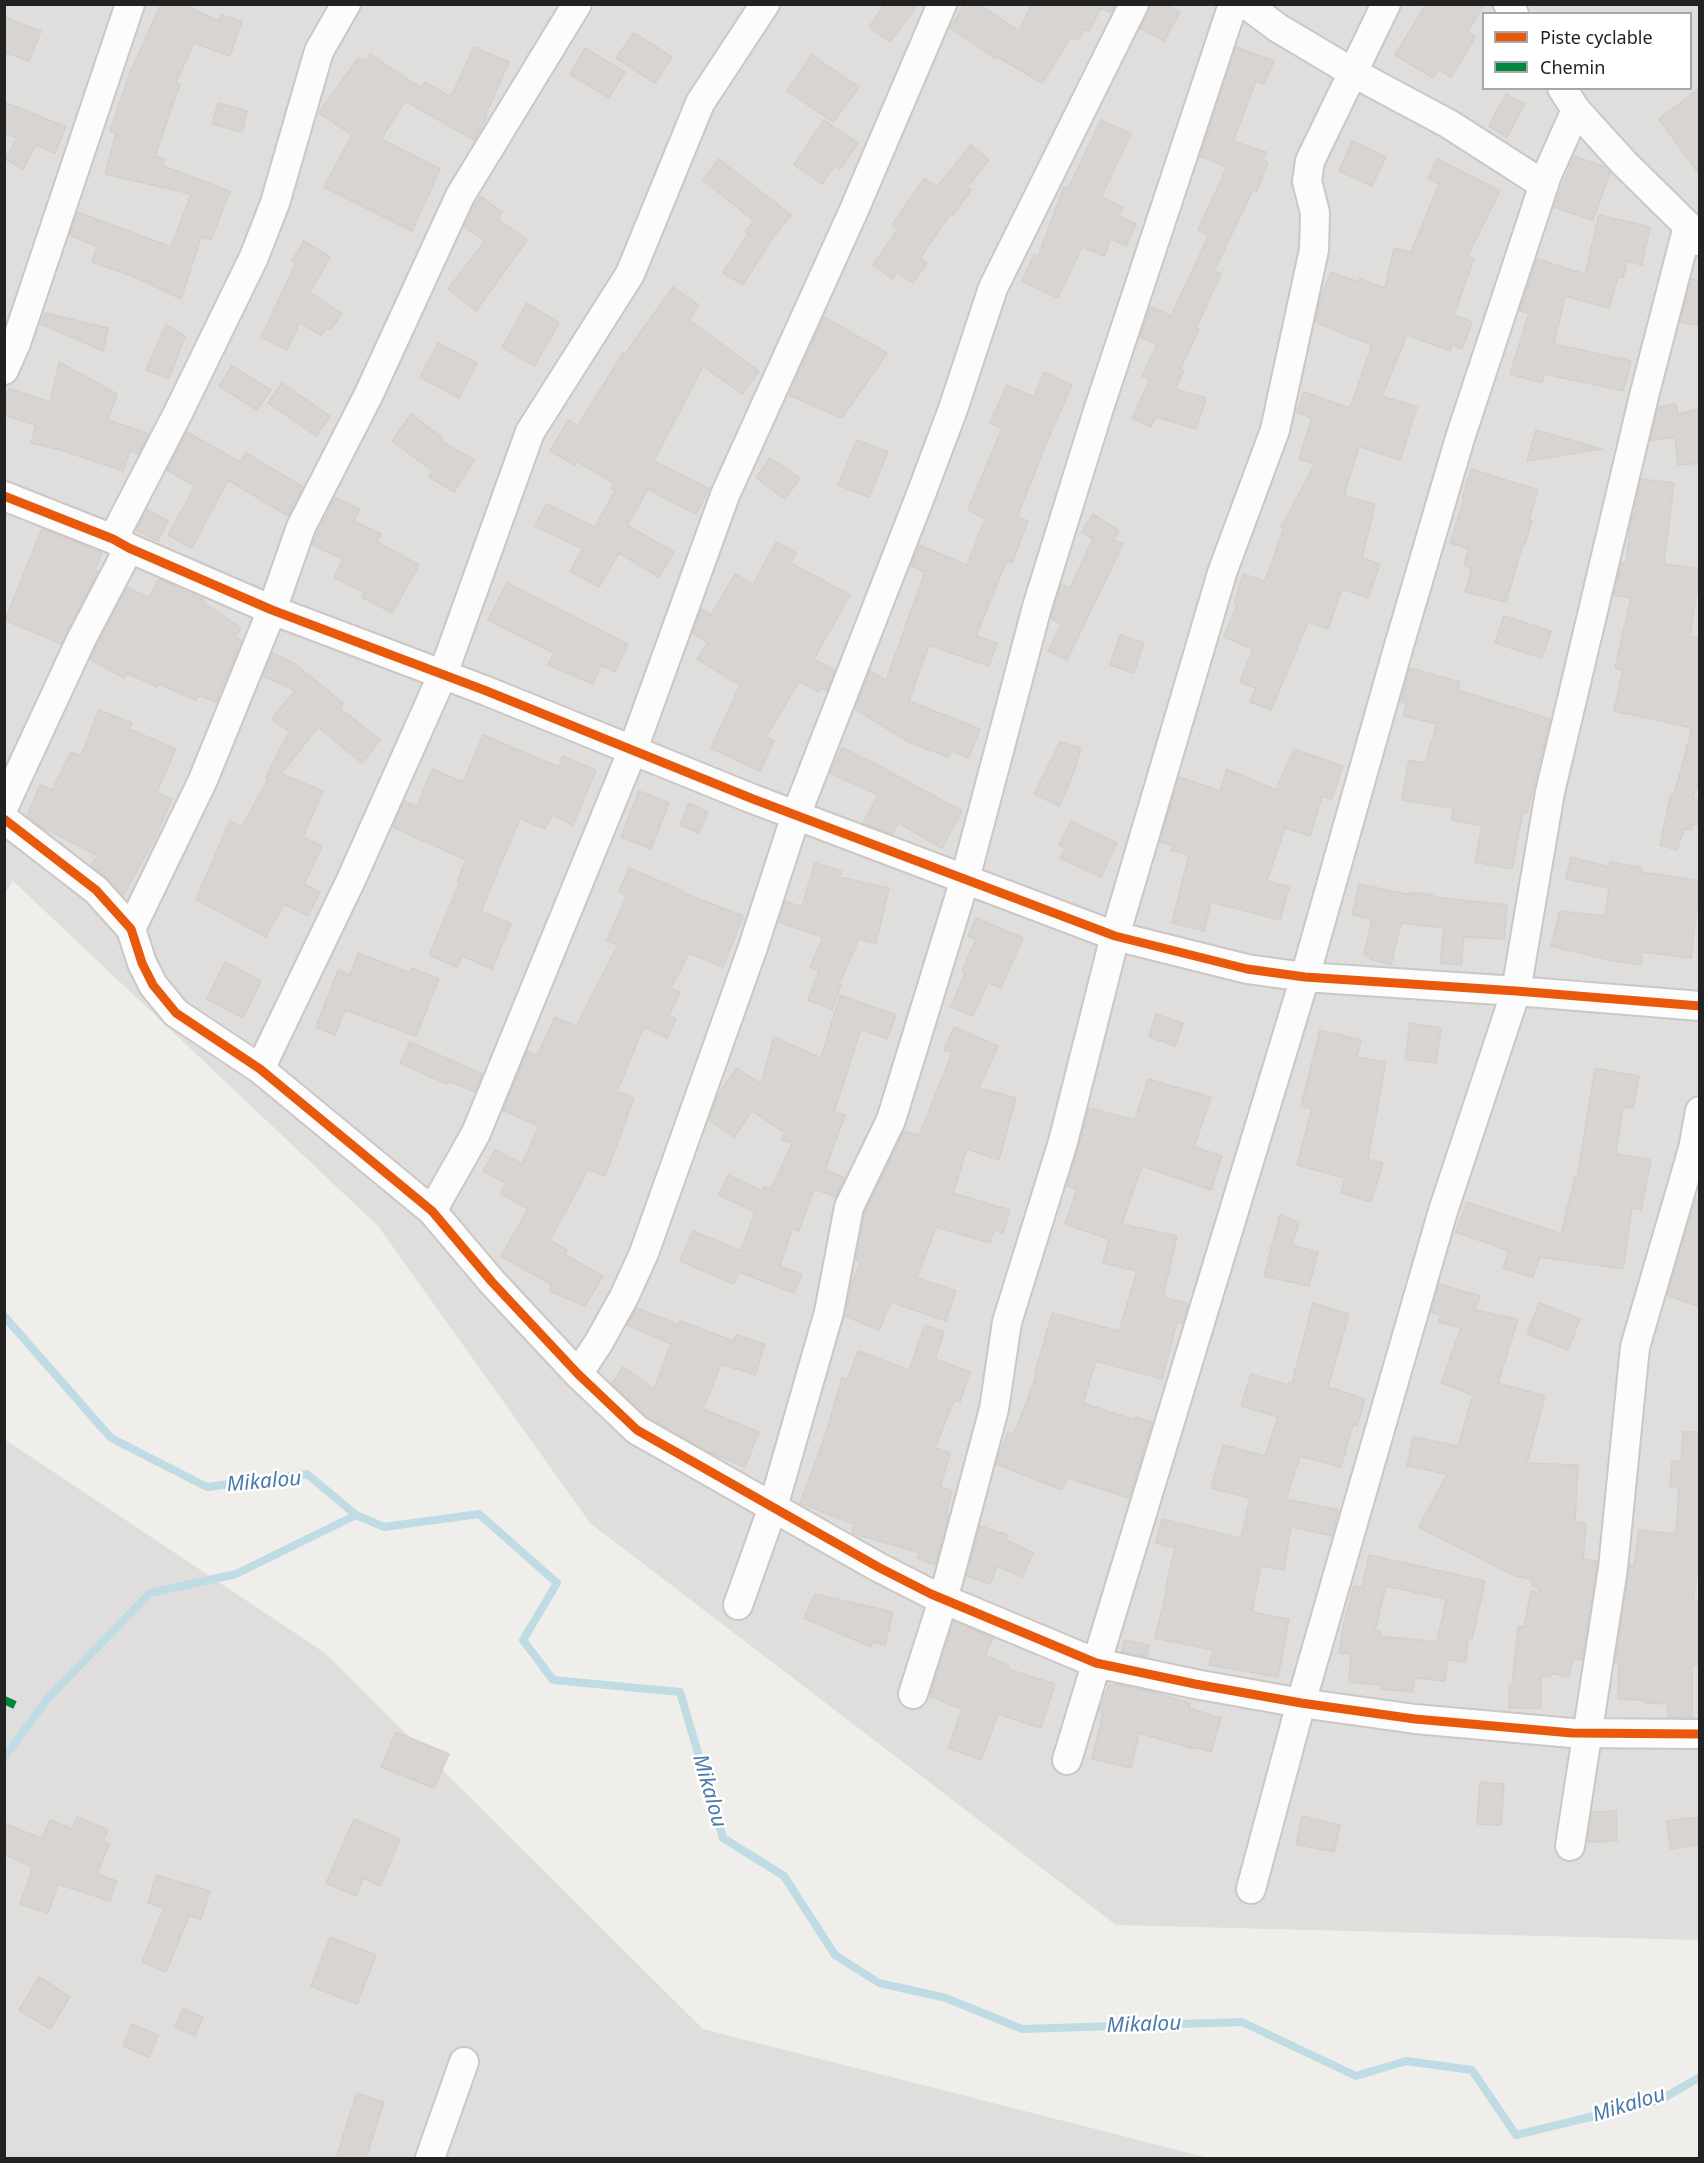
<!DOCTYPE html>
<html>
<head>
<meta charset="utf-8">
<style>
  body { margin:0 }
  #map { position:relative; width:1704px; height:2163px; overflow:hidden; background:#f0eeeb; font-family:"Noto Sans",sans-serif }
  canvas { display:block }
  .frame { position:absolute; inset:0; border:6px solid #222; pointer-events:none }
  .legend { position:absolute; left:1482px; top:12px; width:210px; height:78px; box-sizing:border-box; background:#fff; border:2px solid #a7a7a7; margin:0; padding:8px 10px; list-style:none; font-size:18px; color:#222 }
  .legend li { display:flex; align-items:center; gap:12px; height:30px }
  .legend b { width:30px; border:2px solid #a7a7a7 }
</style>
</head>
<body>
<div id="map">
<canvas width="1704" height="2163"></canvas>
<div class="frame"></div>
<ul class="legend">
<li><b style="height:8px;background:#e8590c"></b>Piste cyclable</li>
<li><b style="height:8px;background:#00873e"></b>Chemin</li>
</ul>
</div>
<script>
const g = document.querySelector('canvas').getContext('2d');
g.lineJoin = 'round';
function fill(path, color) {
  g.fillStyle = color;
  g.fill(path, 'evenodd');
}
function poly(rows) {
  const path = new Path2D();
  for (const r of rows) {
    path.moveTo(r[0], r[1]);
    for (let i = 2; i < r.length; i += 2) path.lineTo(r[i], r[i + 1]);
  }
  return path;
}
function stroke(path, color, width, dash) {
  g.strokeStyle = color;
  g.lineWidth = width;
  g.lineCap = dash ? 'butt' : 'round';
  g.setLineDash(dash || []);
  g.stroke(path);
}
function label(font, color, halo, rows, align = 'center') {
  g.font = font + ' "Noto Sans",sans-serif';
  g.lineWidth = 5;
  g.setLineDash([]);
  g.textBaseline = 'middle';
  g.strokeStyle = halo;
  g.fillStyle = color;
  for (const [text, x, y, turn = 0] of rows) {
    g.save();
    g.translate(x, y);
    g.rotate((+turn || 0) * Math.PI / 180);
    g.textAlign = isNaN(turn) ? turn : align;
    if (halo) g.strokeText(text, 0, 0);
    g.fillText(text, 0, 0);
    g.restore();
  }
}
fill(poly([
  [5,5,1699,5,1699,1940,1116,1925,590,1523,378,1226,13,881,5,893],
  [1484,14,1690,14,1690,88,1484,88],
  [4,1439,325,1653,703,2029,1209,2158,5,2158]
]), '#dfdedc');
stroke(poly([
  [4,1316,111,1438,207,1487,307,1474,356,1515,384,1527,479,1514,557,1583,523,1640,553,1680,680,1692,723,1838,784,1876,835,1955,879,1983,946,1998,1022,2029,1242,2022,1356,2076,1406,2061,1472,2070,1516,2135,1660,2100,1700,2077],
  [4,1758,48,1698,150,1593,236,1574,356,1515]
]), '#bfdbe3', 8);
const building = poly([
  [161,4,182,4,219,21,221,15,242,21,230,56,194,43,176,83,180,84,155,156,165,159,163,166,230,191,211,240,201,237,181,299,135,277,92,262,97,247,70,235,77,212,171,247,191,194,105,174,116,133,110,131,129,75,161,4],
  [885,4,918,4,890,42,869,27,885,4],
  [965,4,979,4,1019,31,1032,4,1115,4,1111,13,1101,8,1089,31,1084,29,1078,40,1071,37,1042,83,996,56,995,58,950,28,965,4],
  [1150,4,1166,4,1180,12,1164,41,1140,28,1150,4],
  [1426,4,1485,4,1467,32,1475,37,1451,77,1438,69,1433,78,1395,55,1426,4],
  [4,17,41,31,29,61,4,52,4,17],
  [634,33,672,57,655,83,616,58,634,33],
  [474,47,509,62,485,116,487,117,474,140,405,101,381,139,440,169,412,231,324,187,352,135,319,113,358,58,367,61,370,54,421,88,425,82,451,97,474,47],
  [1236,47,1274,61,1264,84,1256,81,1233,141,1266,152,1263,160,1268,162,1257,191,1253,190,1214,271,1221,274,1196,328,1199,329,1180,370,1184,371,1175,389,1206,398,1196,429,1156,417,1151,427,1132,418,1150,380,1142,376,1157,345,1140,337,1150,306,1171,316,1209,235,1198,230,1227,167,1200,156,1236,47],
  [585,48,625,72,609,98,570,74,585,48],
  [812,55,859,87,833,122,787,91,812,55],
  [1700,88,1700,175,1659,119,1700,88],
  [1506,94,1525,104,1507,137,1489,126,1506,94],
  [4,102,66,127,55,153,36,145,23,169,5,159,17,138,4,133,4,102],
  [218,103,247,111,242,132,212,124,218,103],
  [824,120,858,143,840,169,835,165,822,184,794,165,824,120],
  [1101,120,1131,134,1101,197,1123,208,1119,216,1136,224,1126,246,1111,239,1104,256,1082,247,1058,298,1022,281,1034,255,1038,257,1064,187,1068,189,1101,120],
  [1352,141,1386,157,1372,186,1339,171,1352,141],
  [971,145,989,160,967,187,971,190,953,215,951,213,920,258,927,263,913,283,897,272,892,279,873,265,898,229,892,225,924,179,937,187,971,145],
  [1574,156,1605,167,1610,172,1593,220,1554,207,1574,156],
  [719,159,791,215,771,240,743,285,723,273,748,234,745,232,754,221,703,180,719,159],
  [1437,159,1500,191,1467,257,1474,259,1454,315,1472,322,1462,349,1452,345,1450,351,1407,335,1382,396,1417,407,1400,460,1359,446,1344,496,1375,504,1362,558,1380,564,1368,598,1342,589,1328,629,1308,622,1271,710,1250,702,1256,688,1240,682,1253,649,1224,637,1237,605,1234,604,1243,574,1265,581,1284,528,1281,527,1315,464,1299,459,1312,418,1297,412,1304,392,1350,408,1372,345,1315,322,1321,297,1331,272,1359,282,1360,279,1385,288,1394,248,1411,252,1439,184,1428,178,1437,159],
  [480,196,502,212,498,219,527,240,476,311,448,289,485,241,464,227,480,196],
  [1599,215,1650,227,1642,265,1627,261,1623,278,1618,277,1609,308,1565,296,1554,344,1631,361,1623,391,1545,374,1542,383,1510,374,1529,313,1520,311,1537,259,1585,274,1599,215],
  [304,241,330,257,310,292,342,314,330,330,326,328,321,336,300,322,287,350,261,337,296,263,292,261,304,241],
  [1691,279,1700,281,1700,310,1697,325,1680,322,1691,279],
  [673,287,699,305,689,320,759,371,742,394,703,366,654,461,709,489,696,514,648,489,627,525,674,552,659,577,619,553,599,587,570,571,583,549,535,526,546,504,595,527,615,490,611,488,614,483,577,461,575,465,550,451,568,420,578,426,623,353,625,354,673,287],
  [527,303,559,323,534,366,502,347,527,303],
  [45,313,108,328,103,351,41,324,45,313],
  [824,317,887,353,842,418,789,395,824,317],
  [166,325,185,336,169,379,146,370,166,325],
  [438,343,477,363,459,398,420,377,438,343],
  [59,362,117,394,108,420,149,434,138,454,130,450,123,471,61,450,31,443,36,425,4,415,4,401,9,389,50,402,59,362],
  [232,366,271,390,257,410,219,386,232,366],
  [1044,372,1072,385,1041,455,1042,455,1017,517,1028,521,1012,563,1007,560,976,636,997,643,989,666,929,645,909,701,980,729,969,758,951,751,948,757,911,743,855,709,870,671,886,681,925,572,911,566,919,545,967,565,985,519,968,510,1002,428,990,423,1007,385,1034,397,1044,372],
  [282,383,330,416,316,436,268,403,282,383],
  [1676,404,1678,414,1700,409,1700,463,1678,465,1675,437,1650,441,1658,407,1676,404],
  [411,414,443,438,441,441,474,460,454,492,429,477,433,471,392,441,411,414],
  [1536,430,1602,449,1527,461,1536,430],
  [187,432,240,462,246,453,303,487,288,516,228,480,192,548,168,535,195,486,167,470,187,432],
  [857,440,888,452,869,497,838,485,857,440],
  [770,458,800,478,785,499,756,478,770,458],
  [1471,469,1538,490,1529,520,1532,521,1525,544,1523,544,1506,602,1465,592,1472,568,1464,565,1469,549,1450,543,1464,500,1462,499,1471,469],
  [1641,479,1674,483,1664,564,1700,569,1690,636,1700,638,1700,778,1693,799,1700,800,1700,825,1693,824,1691,830,1684,829,1677,850,1660,845,1671,794,1674,795,1692,728,1614,711,1623,670,1615,668,1631,598,1614,595,1621,563,1626,564,1630,527,1633,515,1634,515,1641,479],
  [335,498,360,509,354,521,381,534,377,542,419,565,392,613,362,597,364,592,334,578,343,559,312,545,335,498],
  [147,510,168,521,158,541,136,530,147,510],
  [1093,514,1119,531,1113,540,1123,544,1067,660,1048,651,1061,624,1051,618,1061,585,1070,588,1093,539,1082,532,1093,514],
  [42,529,102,553,95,569,98,571,61,644,5,620,42,529],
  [776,542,796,553,791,563,850,595,814,659,835,671,827,691,821,688,819,692,799,681,766,737,774,741,760,771,711,748,740,685,697,659,708,642,693,633,701,609,711,615,735,574,753,585,776,542],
  [159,579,204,600,203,602,241,628,235,637,242,640,216,702,199,695,196,700,159,684,157,687,127,673,124,678,90,659,127,587,149,598,159,579],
  [507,583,628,644,615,672,601,665,593,684,548,665,554,653,488,620,507,583],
  [1504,616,1551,631,1542,658,1495,643,1504,616],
  [1120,635,1144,643,1134,673,1110,665,1120,635],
  [272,653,295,664,343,703,340,708,380,740,362,763,318,727,281,774,323,791,303,837,322,846,304,884,320,892,308,916,284,904,266,937,196,899,230,821,242,827,268,779,266,777,289,732,272,719,295,690,263,676,272,653],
  [1410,668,1460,682,1458,690,1550,719,1527,813,1523,811,1512,869,1475,862,1482,826,1451,820,1453,808,1402,800,1409,760,1425,763,1437,724,1403,716,1407,703,1401,702,1410,668],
  [99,710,132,723,129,729,176,749,157,792,172,799,153,842,123,896,108,879,91,865,98,856,40,826,27,816,40,785,52,790,71,752,81,756,99,710],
  [483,735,559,767,563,756,596,770,573,825,552,815,545,829,520,818,481,911,511,924,492,969,462,956,457,967,429,955,460,882,457,881,466,860,393,827,404,801,417,807,432,769,463,782,483,735],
  [1060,742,1081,748,1071,780,1059,806,1034,794,1060,742],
  [842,748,879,766,962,811,942,848,898,823,892,834,863,823,878,795,830,773,842,748],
  [1294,749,1343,766,1332,799,1322,796,1310,836,1285,828,1267,881,1289,887,1280,920,1211,902,1204,931,1172,923,1189,855,1171,850,1173,846,1160,842,1179,777,1220,791,1227,769,1276,790,1294,749],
  [639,791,669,803,651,849,621,837,639,791],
  [689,803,708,812,699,833,680,825,689,803],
  [1071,821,1117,843,1101,877,1060,858,1065,848,1059,845,1071,821],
  [1571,857,1609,867,1610,862,1642,868,1641,872,1700,881,1700,908,1697,907,1691,958,1642,952,1641,965,1609,960,1551,946,1560,911,1605,916,1609,888,1566,879,1571,857],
  [815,863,841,871,839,877,889,888,876,943,859,939,839,985,841,985,832,1009,808,1000,819,971,810,967,823,937,778,922,785,901,802,907,815,863],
  [629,868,681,890,681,892,743,916,723,967,689,953,671,988,680,992,669,1016,676,1019,667,1038,644,1027,617,1091,634,1098,605,1176,588,1170,550,1240,567,1250,564,1254,603,1276,585,1306,549,1291,552,1285,501,1256,528,1209,501,1194,506,1183,483,1171,495,1150,522,1164,539,1126,503,1110,527,1051,537,1056,555,1017,576,1026,618,945,607,941,627,895,619,892,629,868],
  [1359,884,1410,895,1410,892,1433,895,1433,897,1507,905,1504,939,1464,937,1461,965,1440,963,1444,928,1401,923,1391,965,1370,959,1371,957,1364,955,1372,919,1352,915,1359,884],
  [976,918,1023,938,1001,988,988,983,973,1016,951,1007,965,973,962,971,976,939,968,936,976,918],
  [358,953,410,973,412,968,439,979,416,1036,345,1010,335,1035,316,1027,338,970,350,975,358,953],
  [225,962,261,981,243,1018,207,999,225,962],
  [840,995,896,1015,887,1039,861,1029,834,1112,845,1115,825,1170,845,1178,836,1197,814,1189,799,1231,792,1229,780,1266,802,1274,794,1293,739,1272,734,1284,680,1261,693,1231,741,1251,755,1212,719,1195,728,1175,762,1191,764,1187,771,1189,793,1142,781,1140,785,1133,752,1111,734,1137,709,1120,717,1096,737,1068,761,1084,774,1037,821,1058,840,995],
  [1156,1014,1183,1023,1175,1046,1149,1037,1156,1014],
  [1410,1023,1441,1028,1436,1063,1405,1059,1410,1023],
  [954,1027,998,1046,979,1088,1016,1098,999,1160,967,1149,953,1193,1010,1210,1003,1233,994,1230,990,1243,936,1227,917,1278,956,1291,946,1321,891,1302,879,1330,845,1316,851,1285,861,1262,856,1261,865,1212,904,1131,919,1136,952,1053,944,1050,954,1027],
  [1320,1030,1361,1040,1357,1057,1386,1062,1368,1159,1383,1163,1371,1202,1341,1193,1345,1178,1297,1165,1312,1109,1301,1106,1320,1030],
  [410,1042,482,1074,475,1092,449,1081,447,1084,400,1063,410,1042],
  [1595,1068,1639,1076,1633,1108,1623,1107,1616,1154,1651,1160,1641,1210,1632,1208,1623,1269,1540,1257,1533,1277,1503,1268,1509,1251,1456,1232,1467,1202,1561,1234,1575,1177,1577,1178,1595,1068],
  [1148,1079,1211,1097,1194,1147,1222,1156,1211,1190,1142,1166,1122,1224,1177,1236,1163,1297,1188,1304,1182,1324,1177,1322,1162,1379,1096,1361,1083,1403,1135,1420,1136,1417,1152,1422,1129,1498,1067,1478,1062,1490,996,1464,1008,1432,1014,1435,1037,1374,1035,1373,1052,1313,1119,1331,1137,1271,1103,1263,1109,1239,1065,1224,1077,1189,1067,1186,1089,1108,1135,1120,1148,1079],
  [1695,1200,1700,1201,1700,1307,1667,1295,1695,1200],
  [1280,1215,1299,1222,1292,1245,1318,1252,1309,1286,1264,1276,1280,1215],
  [1439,1284,1480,1296,1475,1310,1518,1319,1498,1383,1545,1396,1527,1463,1578,1465,1575,1522,1586,1523,1583,1559,1597,1561,1597,1566,1582,1660,1573,1659,1569,1677,1551,1673,1551,1677,1541,1676,1541,1708,1509,1708,1509,1685,1512,1685,1518,1626,1524,1627,1531,1591,1538,1593,1539,1588,1532,1585,1533,1580,1513,1575,1419,1527,1447,1474,1407,1466,1413,1437,1458,1446,1473,1395,1441,1383,1461,1328,1438,1322,1441,1315,1431,1312,1439,1284],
  [1313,1303,1349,1314,1328,1387,1365,1399,1357,1426,1353,1424,1341,1467,1300,1456,1286,1499,1338,1510,1332,1536,1291,1527,1284,1570,1261,1566,1252,1611,1256,1612,1256,1613,1289,1619,1278,1677,1209,1665,1213,1650,1155,1638,1167,1589,1165,1589,1175,1548,1156,1543,1162,1519,1241,1538,1250,1498,1211,1488,1223,1445,1265,1456,1278,1417,1241,1406,1251,1374,1288,1385,1289,1382,1292,1383,1313,1303],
  [1539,1303,1580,1319,1568,1350,1527,1334,1539,1303],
  [637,1308,679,1325,680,1321,734,1341,736,1335,765,1344,755,1375,721,1364,703,1409,759,1432,745,1467,709,1452,647,1417,612,1384,623,1367,654,1389,671,1344,627,1325,637,1308],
  [925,1325,944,1332,935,1359,970,1372,960,1402,954,1400,935,1448,950,1453,940,1487,952,1491,946,1514,949,1515,935,1565,918,1558,920,1553,852,1533,854,1524,800,1503,826,1433,842,1378,847,1380,858,1351,909,1370,925,1325],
  [1683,1432,1700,1432,1700,1551,1693,1601,1700,1601,1700,1665,1692,1664,1692,1717,1668,1717,1668,1704,1645,1703,1645,1700,1618,1699,1619,1664,1615,1663,1630,1565,1634,1566,1639,1530,1676,1534,1679,1487,1670,1486,1672,1461,1681,1461,1683,1432],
  [980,1526,1008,1535,1006,1540,1033,1553,1022,1577,997,1566,990,1584,967,1576,980,1526],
  [1369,1555,1485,1581,1472,1639,1468,1639,1466,1662,1448,1660,1445,1681,1415,1678,1413,1692,1380,1689,1381,1685,1349,1682,1351,1654,1339,1653,1343,1627,1354,1586,1362,1588,1369,1555],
  [1386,1586,1446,1599,1437,1642,1380,1636,1380,1631,1375,1631,1386,1586],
  [815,1594,893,1612,885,1645,872,1642,871,1647,804,1618,815,1594],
  [954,1621,993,1638,985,1655,1009,1666,1008,1669,1055,1684,1041,1728,998,1714,981,1760,948,1748,962,1709,930,1696,954,1621],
  [1124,1640,1149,1645,1147,1657,1122,1652,1124,1640],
  [1114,1684,1152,1692,1190,1703,1189,1708,1221,1718,1211,1752,1195,1747,1194,1749,1139,1733,1131,1768,1092,1759,1103,1713,1099,1712,1109,1685,1113,1686,1114,1684],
  [396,1732,449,1754,434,1788,381,1767,396,1732],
  [1480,1782,1504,1784,1501,1825,1477,1824,1480,1782],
  [1616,1811,1617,1841,1587,1842,1592,1812,1616,1811],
  [1302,1816,1340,1825,1334,1852,1296,1844,1302,1816],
  [77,1817,108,1830,103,1841,109,1844,97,1874,117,1881,110,1901,58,1884,48,1913,20,1904,33,1867,4,1854,4,1823,42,1839,50,1820,73,1829,77,1817],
  [1700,1817,1700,1844,1671,1849,1666,1821,1700,1817],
  [354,1819,400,1839,380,1886,363,1878,356,1896,326,1883,354,1819],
  [156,1875,210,1891,201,1919,189,1916,166,1972,142,1962,164,1908,148,1903,156,1875],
  [330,1937,376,1955,357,2004,311,1986,330,1937],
  [39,1977,70,1997,50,2029,19,2010,39,1977],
  [183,2009,203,2017,195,2036,175,2027,183,2009],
  [132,2024,158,2035,149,2057,123,2046,132,2024],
  [357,2093,384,2102,366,2158,336,2158,357,2093]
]);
fill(building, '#d7d4d2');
stroke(building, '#d3d0cc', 1.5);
const minor = poly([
  [1246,4,1278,28,1352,72,1449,124,1544,185],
  [1508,4,1514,14],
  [1562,88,1576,110,1624,163,1688,226,1697,241],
  [4,370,16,343,130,4],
  [4,496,113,539,129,548,272,610,484,690,753,799,1115,936,1247,969,1305,977,1516,991,1700,1006],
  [113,539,178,413,254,257,275,203,319,51,346,4],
  [4,806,81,640,129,548],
  [4,819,96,890,131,929,142,963,153,985,176,1013,260,1069,432,1211,492,1282,578,1374,637,1430,878,1567,931,1594,1096,1663,1195,1684,1301,1703,1415,1719,1572,1733,1700,1734],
  [131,929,203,780,272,610,301,527,368,396,460,196,577,4],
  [260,1069,351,880,443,674,530,432,630,274,700,103,765,4],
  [432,1211,476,1133,632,752,725,495,854,210,942,4],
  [578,1374,599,1342,624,1297,644,1253,753,947,796,815,920,497,953,409,993,288,1134,4],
  [738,1605,773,1507,829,1312,849,1207,891,1120,965,879,1037,607,1098,411,1233,4],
  [913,1694,943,1600,994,1409,1007,1322,1063,1142,1115,936,1222,573,1275,430,1314,250,1315,213,1307,181,1310,161,1386,4],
  [1067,1760,1305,977,1398,649,1460,438,1547,175,1576,110],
  [1570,1846,1613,1568,1635,1347,1693,1149,1700,1111],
  [1251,1889,1301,1703,1443,1211,1516,991,1550,792,1644,396,1688,226],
  [430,2158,464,2062]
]);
stroke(minor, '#c9c8c7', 32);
stroke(minor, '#fdfcfc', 28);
stroke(poly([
  [4,1700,15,1705]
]), '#00873e', 8, [15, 8]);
stroke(poly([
  [4,496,113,539,129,548,272,610,484,690,753,799,1115,936,1247,969,1305,977,1516,991,1700,1006],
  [4,819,96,890,131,929,142,963,153,985,176,1013,260,1069,432,1211,492,1282,578,1374,637,1430,878,1567,931,1594,1096,1663,1195,1684,1301,1703,1415,1719,1572,1733,1700,1734]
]), '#e8590c', 9);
label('italic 21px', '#4a7aab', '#fff', [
  ["Mikalou",264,1482,-5],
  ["Mikalou",709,1791,74],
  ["Mikalou",1144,2025,-2],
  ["Mikalou",1629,2105,-17]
]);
</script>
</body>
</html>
